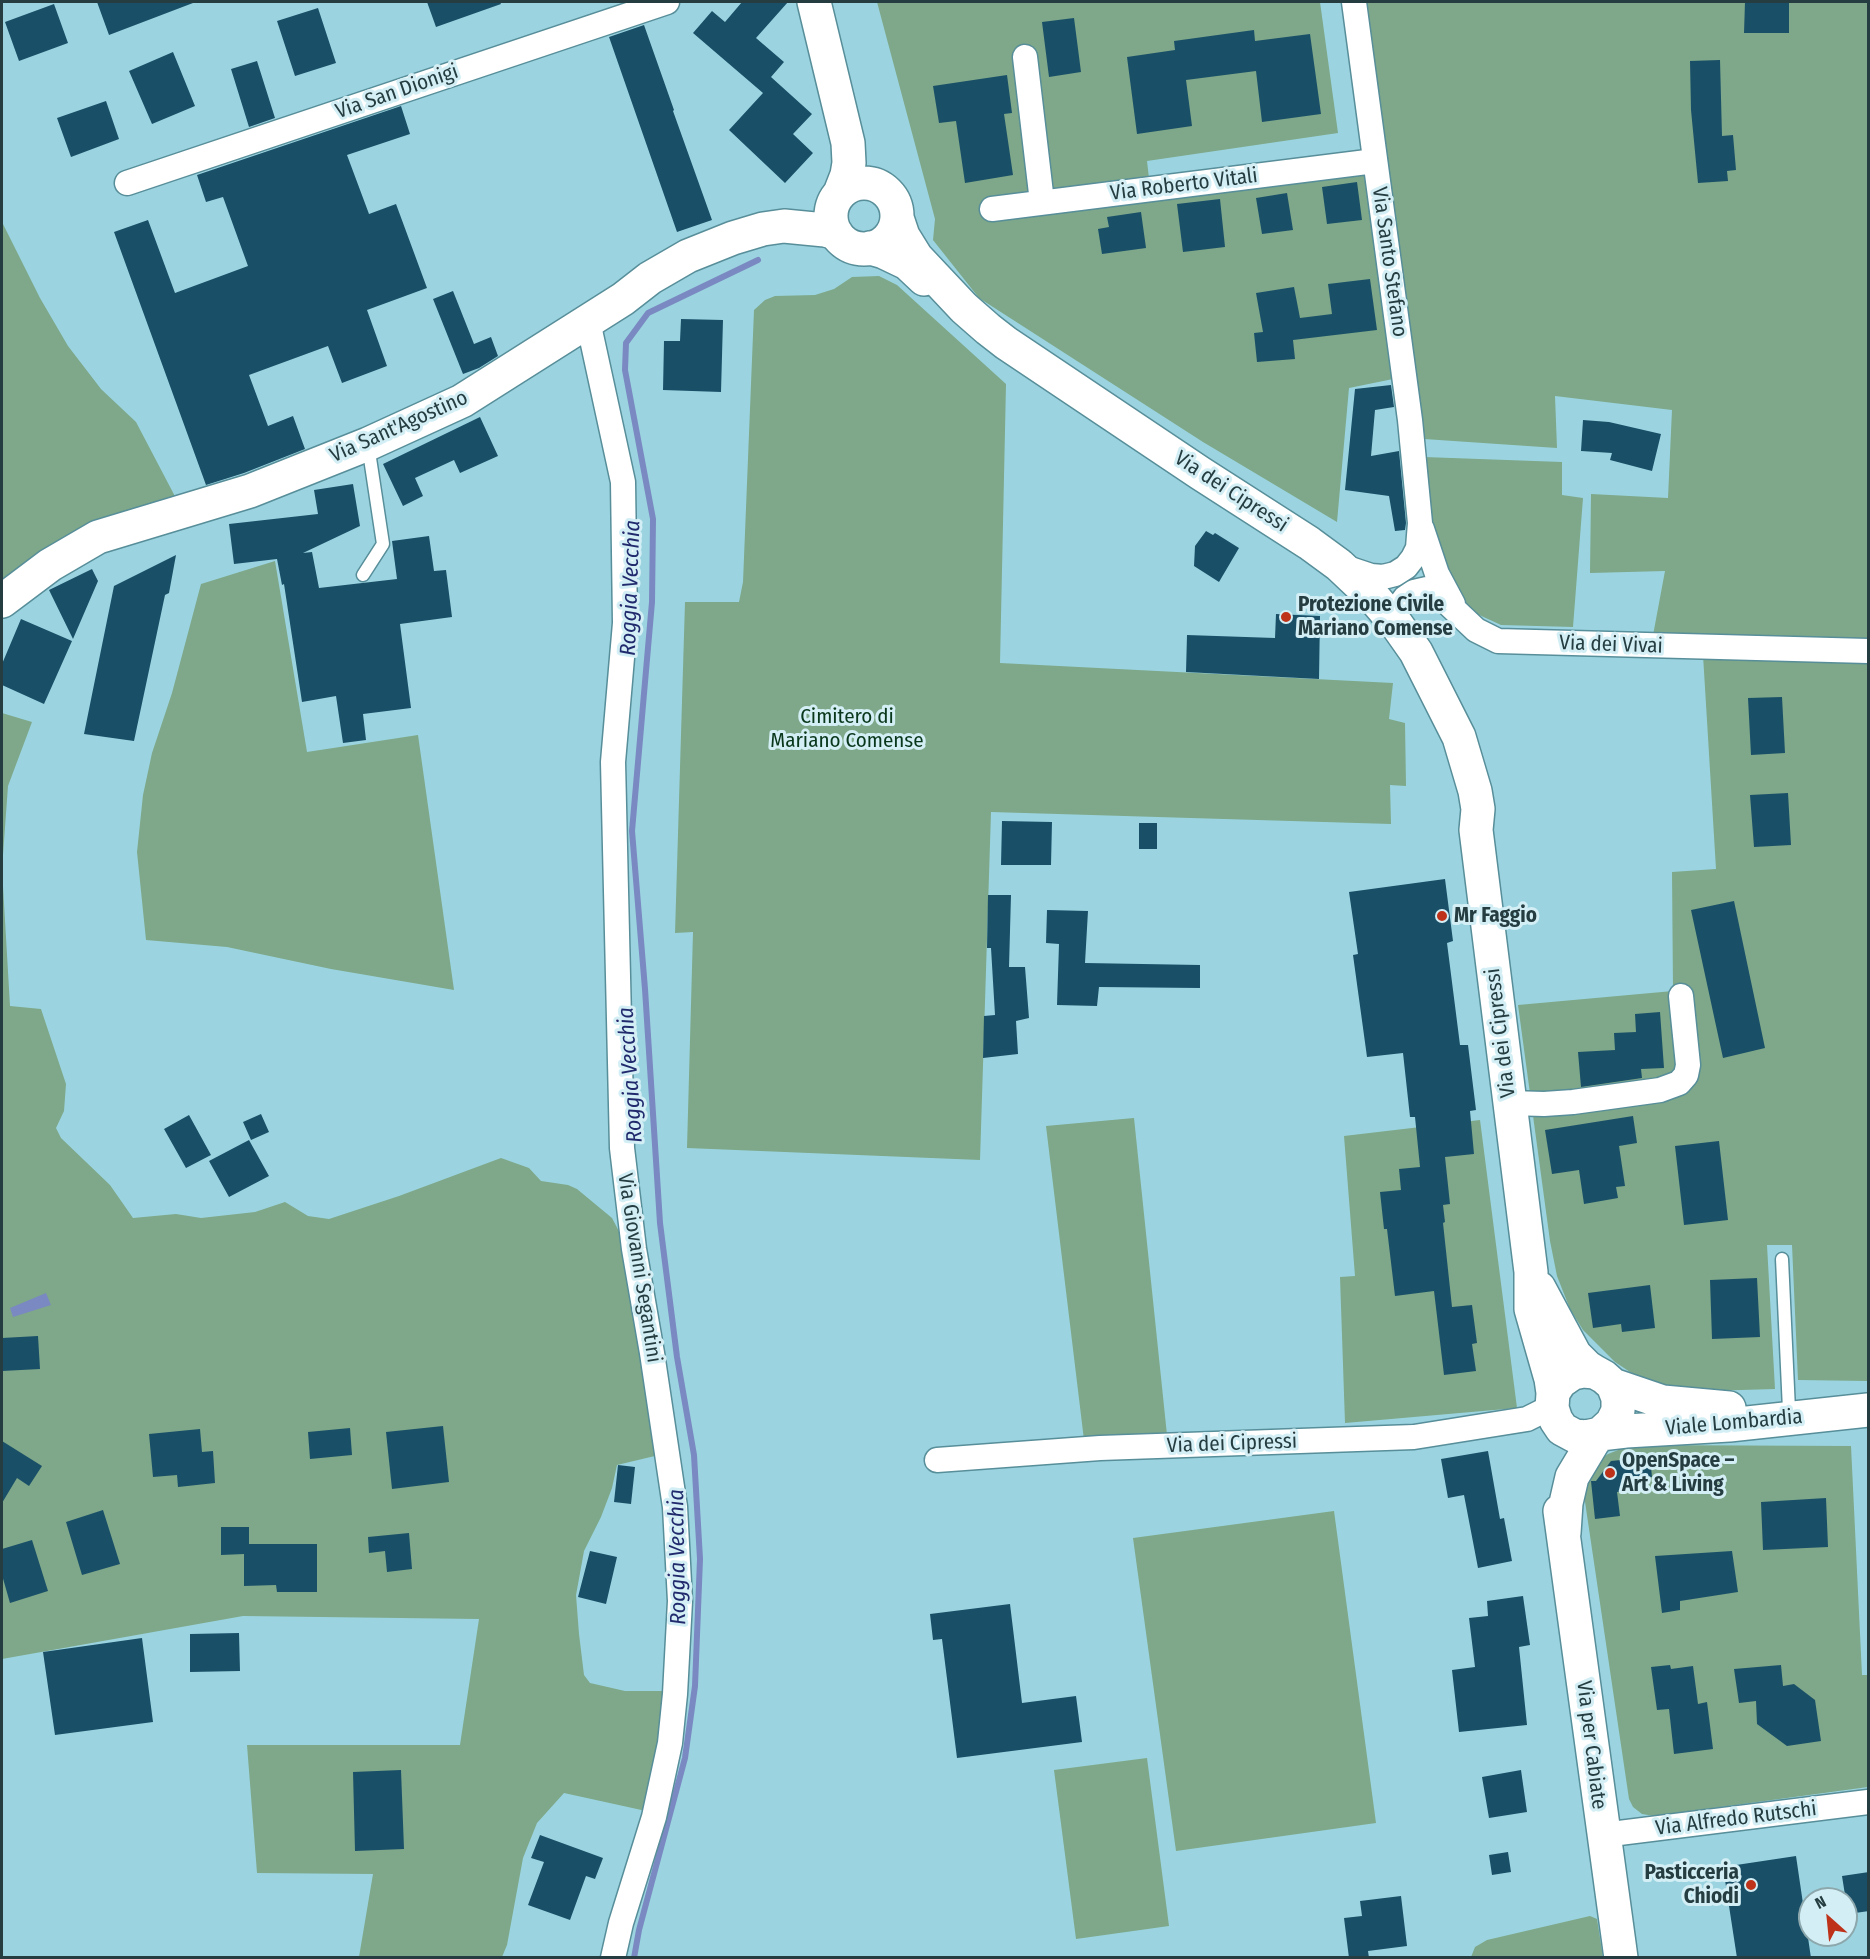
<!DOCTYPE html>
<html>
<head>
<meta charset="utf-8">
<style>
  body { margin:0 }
  #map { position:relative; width:1870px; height:1959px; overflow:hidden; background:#9bd4e0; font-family:"Fira Sans Condensed",sans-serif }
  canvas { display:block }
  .frame { position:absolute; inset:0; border:3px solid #253d41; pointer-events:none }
  .north { position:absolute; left:1798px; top:1887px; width:60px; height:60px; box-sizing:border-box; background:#d3eff5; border:2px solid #8da8ad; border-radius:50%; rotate:333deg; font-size:16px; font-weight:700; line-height:24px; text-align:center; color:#253d41 }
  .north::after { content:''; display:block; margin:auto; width:21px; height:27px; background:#be321a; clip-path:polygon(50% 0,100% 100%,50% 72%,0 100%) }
</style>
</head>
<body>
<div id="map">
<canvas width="1870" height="1959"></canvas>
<div class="frame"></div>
<div class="north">N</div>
</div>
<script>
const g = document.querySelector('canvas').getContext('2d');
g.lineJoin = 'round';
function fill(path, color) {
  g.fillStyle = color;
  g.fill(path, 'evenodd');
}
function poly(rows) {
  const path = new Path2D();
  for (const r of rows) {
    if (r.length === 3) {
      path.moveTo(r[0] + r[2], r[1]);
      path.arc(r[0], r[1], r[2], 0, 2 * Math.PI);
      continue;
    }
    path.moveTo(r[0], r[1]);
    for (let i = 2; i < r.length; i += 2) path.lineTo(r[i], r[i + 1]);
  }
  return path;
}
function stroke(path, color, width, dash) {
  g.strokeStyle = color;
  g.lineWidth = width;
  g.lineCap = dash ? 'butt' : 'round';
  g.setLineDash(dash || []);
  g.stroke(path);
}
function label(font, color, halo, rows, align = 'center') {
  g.font = font + ' "Fira Sans Condensed",sans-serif';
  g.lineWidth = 6;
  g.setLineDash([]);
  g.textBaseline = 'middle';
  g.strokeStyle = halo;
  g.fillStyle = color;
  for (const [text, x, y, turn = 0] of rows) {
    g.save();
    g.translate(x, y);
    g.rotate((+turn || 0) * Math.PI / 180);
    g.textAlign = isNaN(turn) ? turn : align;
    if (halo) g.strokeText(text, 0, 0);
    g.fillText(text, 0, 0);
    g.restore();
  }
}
fill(poly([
  [877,2,1320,2,1338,133,1147,161,1151,196,1363,168,1393,379,1349,388,1337,522,1203,442,979,298,933,240,935,219],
  [1366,2,1745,2,1745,33,1789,33,1789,2,1868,2,1868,1381,1798,1380,1792,1245,1767,1245,1775,1389,1708,1391,1660,1385,1630,1372,1615,1362,1583,1330,1570,1309,1557,1276,1550,1241,1518,1005,1673,991,1672,872,1716,869,1703,655,1651,646,1665,571,1590,573,1591,494,1668,498,1672,410,1555,396,1557,448,1424,439],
  [2,222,40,298,68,346,101,389,136,422,179,504,2,596],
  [879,276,897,285,1006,384,1000,663,1393,683,1389,719,1405,723,1406,786,1390,785,1391,824,991,812,980,1160,687,1148,693,932,675,933,685,602,739,602,743,582,754,310,765,300,775,296,815,295,834,289,852,277],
  [1424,457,1562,462,1562,495,1583,498,1573,627,1501,625,1464,608,1432,544],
  [275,561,307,752,418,735,454,990,331,969,227,947,146,940,137,852,143,795,152,753,172,693,201,584],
  [2,713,32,722,8,786,2,869,10,1006,41,1009,66,1084,64,1111,56,1128,61,1138,110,1185,133,1218,176,1214,201,1218,255,1212,285,1202,308,1216,329,1219,399,1196,501,1158,529,1168,541,1181,568,1185,577,1189,612,1218,623,1239,659,1455,617,1465,612,1488,601,1517,584,1551,576,1595,579,1634,584,1675,590,1683,625,1691,667,1691,646,1811,564,1793,537,1823,523,1858,507,1945,502,1957,359,1957,373,1874,257,1873,247,1745,460,1745,479,1619,243,1616,2,1659],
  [1134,1118,1167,1435,1084,1440,1046,1126],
  [1480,1120,1517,1408,1345,1423,1340,1277,1355,1276,1344,1136],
  [1631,1445,1851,1446,1862,1675,1868,1675,1868,1787,1654,1816,1642,1814,1633,1807,1629,1799,1584,1495,1592,1468,1599,1460,1608,1454],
  [1334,1511,1376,1823,1176,1851,1133,1538],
  [1147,1758,1169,1926,1076,1939,1054,1770],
  [1590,1916,1597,1919,1603,1957,1471,1957,1475,1947,1487,1940]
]), '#7ea889');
fill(poly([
  [46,1293,51,1305,13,1317,10,1308]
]), '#7a89c1');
stroke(poly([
  [634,1958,639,1930,685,1758,695,1686,700,1559,694,1455,677,1357,660,1223,645,989,632,831,652,602,653,519,625,370,626,343,648,313,758,260]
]), '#7a89c1', 6);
fill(poly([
  [97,2,192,2,193,3,109,35],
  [427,2,500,2,501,4,436,27],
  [742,2,788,2,756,38,784,62,771,77,812,114,793,134,813,153,785,183,729,130,763,93,693,33,712,11,725,22],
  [1745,2,1789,2,1789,33,1744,33],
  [54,4,68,43,19,61,5,22],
  [318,8,336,63,295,76,277,21],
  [1074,18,1081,72,1049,77,1042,22],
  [644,25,674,110,673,111,712,220,677,232,609,37],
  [1254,30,1255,41,1310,34,1321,114,1262,122,1256,71,1186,80,1192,126,1137,134,1127,57,1175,50,1174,41],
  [173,52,195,106,152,124,129,71],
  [1720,60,1722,136,1733,135,1736,170,1727,171,1728,181,1698,183,1691,110,1690,61],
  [257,61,275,118,249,127,231,69],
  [1007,75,1012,113,1004,114,1013,175,965,183,956,121,939,123,933,86],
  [106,101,119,139,71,157,57,118],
  [401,106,410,134,347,155,369,214,396,204,427,288,367,310,387,366,342,383,328,346,249,375,268,426,293,416,305,449,244,473,206,485,114,232,148,220,175,293,248,266,223,197,206,202,197,175],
  [1357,182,1362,220,1327,224,1322,187],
  [1287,193,1293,230,1262,234,1256,198],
  [1220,199,1225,247,1183,252,1177,204],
  [1141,212,1146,248,1102,254,1098,229,1109,227,1107,217],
  [1370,279,1377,330,1293,340,1295,359,1257,362,1254,333,1263,332,1256,293,1294,287,1300,318,1332,314,1328,284],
  [453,291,474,344,491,337,498,356,479,368,463,374,433,299],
  [681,319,723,320,721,392,663,390,664,341,680,341],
  [1391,385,1394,407,1375,410,1371,456,1399,451,1406,523,1405,530,1395,531,1389,496,1345,490,1355,389],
  [480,417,498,456,460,473,454,460,415,478,423,496,403,506,383,464],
  [1583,420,1609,422,1661,434,1652,471,1610,460,1612,453,1581,451],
  [353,484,360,526,303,553,312,552,319,588,397,579,392,541,429,536,434,571,446,570,452,617,400,624,411,708,363,714,366,740,343,743,336,696,302,702,284,584,282,585,277,559,234,564,229,524,318,514,314,490],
  [1206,531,1213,535,1215,533,1239,548,1219,582,1194,566,1195,546],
  [176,555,169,593,165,595,134,741,84,734,114,586],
  [92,569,98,581,73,639,49,590],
  [1276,614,1320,616,1319,679,1186,672,1187,635,1275,638],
  [21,619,72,641,44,704,2,685,2,664],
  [1782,697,1785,753,1751,755,1748,698],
  [1788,793,1791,845,1754,847,1750,795],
  [1002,821,1052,822,1051,865,1001,865],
  [1139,823,1157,823,1157,849,1139,849],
  [1445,879,1453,941,1447,943,1460,1045,1468,1045,1476,1110,1470,1111,1474,1154,1445,1157,1450,1204,1443,1205,1445,1222,1443,1223,1452,1307,1472,1305,1477,1343,1472,1344,1476,1371,1444,1375,1434,1291,1395,1296,1387,1229,1384,1229,1380,1192,1401,1190,1399,1169,1420,1167,1415,1117,1410,1117,1403,1053,1367,1057,1353,955,1358,954,1349,892],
  [988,895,1011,895,1009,967,1025,967,1029,1018,1016,1021,1018,1054,983,1058,984,1016,995,1015,991,948,987,948],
  [1734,901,1765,1048,1723,1058,1691,910],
  [1047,910,1088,911,1085,963,1200,965,1200,988,1099,987,1097,1006,1057,1005,1059,944,1046,943],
  [1660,1012,1664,1068,1641,1069,1642,1078,1581,1087,1578,1052,1615,1050,1614,1033,1636,1032,1635,1014],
  [261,1114,269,1132,251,1140,243,1122],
  [189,1115,211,1155,186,1168,164,1129],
  [1633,1116,1637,1143,1619,1146,1625,1186,1616,1187,1618,1198,1584,1204,1579,1170,1552,1174,1545,1130],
  [249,1140,269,1176,229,1197,209,1161],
  [1719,1141,1728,1220,1684,1225,1675,1146],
  [1757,1278,1760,1337,1712,1339,1710,1280],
  [1650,1285,1655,1328,1622,1332,1621,1324,1593,1328,1588,1293],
  [38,1336,40,1369,2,1371,2,1338],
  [443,1426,449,1482,392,1489,386,1432],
  [350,1428,352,1455,310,1459,308,1432],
  [200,1429,202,1452,213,1451,215,1483,178,1487,177,1475,153,1477,149,1434],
  [2,1441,42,1466,29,1486,17,1478,2,1503],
  [1488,1451,1500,1519,1504,1518,1512,1561,1478,1568,1464,1495,1448,1498,1441,1459],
  [1650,1457,1652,1477,1628,1480,1630,1490,1617,1492,1620,1516,1595,1519,1591,1481,1596,1481,1611,1461],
  [618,1465,635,1467,631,1504,614,1502],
  [1826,1498,1828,1547,1763,1550,1761,1502],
  [103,1510,120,1564,82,1575,66,1522],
  [221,1527,249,1527,249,1544,317,1544,317,1592,277,1592,276,1585,244,1586,244,1554,221,1555],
  [409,1533,412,1569,387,1572,385,1551,369,1553,368,1537],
  [32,1540,48,1591,10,1603,2,1575,2,1549],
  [590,1551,617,1557,606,1604,578,1597],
  [1732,1551,1738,1592,1680,1601,1680,1610,1662,1613,1655,1556],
  [1523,1596,1530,1645,1519,1647,1527,1725,1459,1732,1452,1670,1475,1667,1469,1618,1488,1616,1487,1601],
  [1010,1604,1022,1703,1076,1696,1082,1742,957,1758,942,1639,933,1640,930,1614],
  [239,1633,240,1671,190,1672,190,1634],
  [142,1638,153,1722,55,1735,43,1652],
  [1670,1665,1671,1669,1693,1666,1698,1704,1707,1702,1713,1749,1674,1754,1669,1709,1657,1710,1651,1667],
  [1781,1665,1783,1686,1794,1684,1815,1700,1821,1741,1787,1746,1757,1724,1756,1701,1739,1703,1734,1669],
  [401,1770,404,1849,355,1851,353,1772],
  [1521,1770,1527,1812,1489,1818,1482,1777],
  [540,1835,603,1858,595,1879,586,1876,570,1920,528,1905,544,1862,531,1858],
  [1508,1852,1511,1872,1492,1875,1489,1855],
  [1796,1856,1811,1958,1737,1958,1723,1867],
  [1869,1872,1869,1911,1848,1914,1842,1876],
  [1401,1896,1407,1946,1368,1951,1369,1958,1349,1958,1344,1918,1362,1916,1360,1901]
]), '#1a4f68');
const lane = poly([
  [363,575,383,544,368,445],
  [1782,1259,1789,1410]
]);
const street = poly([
  [1025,57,1042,202],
  [127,183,667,2],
  [992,209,1375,161],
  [588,321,623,482,625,623,613,762,622,1148,634,1249,652,1353,675,1507,680,1601,675,1694,670,1743,654,1817,621,1923,613,1958],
  [1422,529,1437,574,1453,604],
  [1344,567,1371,576,1383,577,1395,574,1406,567,1413,558,1418,548,1420,523,1410,420,1354,2],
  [1397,625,1397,609,1405,598,1414,592,1427,589,1439,595,1476,630,1498,641,1868,651],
  [1509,1103,1544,1104,1573,1102,1660,1090,1679,1083,1686,1075,1688,1065,1681,996],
  [937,1460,1100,1448,1414,1437,1527,1419,1543,1411,1553,1402],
  [1603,1835,1868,1802]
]);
const secondary = poly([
  [814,2,848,143,849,163,847,175,840,193],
  [864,216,33],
  [897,218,903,236,916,257,964,308,988,329,1006,343,1200,473,1309,543,1339,565,1375,599,1397,625,1416,652,1459,737,1475,791,1478,809,1476,830,1531,1272,1531,1309,1551,1379,1553,1393],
  [870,248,884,252,907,263,924,279],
  [2,601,50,565,98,537,250,491,368,444,462,401,623,299,650,278,688,256,733,238,763,229,784,226,825,230,836,233],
  [1539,1288,1575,1355,1587,1367,1595,1372],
  [1613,1385,1663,1402,1729,1408],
  [1560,1511,1621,1958],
  [1564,1533,1566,1503,1572,1477,1593,1442,1600,1434,1612,1423,1618,1411,1618,1398,1613,1385,1604,1377,1595,1372,1583,1371,1573,1373,1560,1382,1553,1393,1552,1408,1556,1420,1562,1429,1575,1436,1586,1437,1600,1434,1626,1431,1729,1425,1868,1410]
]);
stroke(lane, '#578e99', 15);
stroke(street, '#578e99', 27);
stroke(secondary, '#578e99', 36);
stroke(lane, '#fff', 12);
stroke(street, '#fff', 24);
stroke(secondary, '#fff', 33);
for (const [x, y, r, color] of [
  [1286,617,6,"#be321a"],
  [1442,916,6,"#be321a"],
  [1610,1473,6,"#be321a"],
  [1751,1885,6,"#be321a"]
]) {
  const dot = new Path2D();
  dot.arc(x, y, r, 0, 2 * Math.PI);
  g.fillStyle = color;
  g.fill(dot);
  stroke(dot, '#d3eff5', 2);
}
label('21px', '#253d41', '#d3eff5', [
  ["Via San Dionigi",397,92,-19],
  ["Via Roberto Vitali",1184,185,-7],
  ["Via Santo Stefano",1389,262,82],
  ["Via Sant'Agostino",399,427,-24],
  ["Via dei Cipressi",1231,492,33],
  ["Via dei Vivai",1611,645,2],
  ["Via dei Cipressi",1501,1033,-97],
  ["Via Giovanni Segantini",639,1268,81],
  ["Viale Lombardia",1734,1423,-5],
  ["Via dei Cipressi",1232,1444,-2],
  ["Via per Cabiate",1591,1745,83],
  ["Via Alfredo Rutschi",1736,1819,-7]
]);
label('bold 21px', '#253d41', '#d3eff5', [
  ["Protezione Civile",1298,605],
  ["Mariano Comense",1298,629],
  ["Mr Faggio",1454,916],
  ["OpenSpace –",1622,1461],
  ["Art & Living",1622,1485],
  ["Pasticceria",1739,1873,"right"],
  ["Chiodi",1739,1897,"right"]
], 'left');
label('21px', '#09371b', '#d3eff5', [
  ["Cimitero di",847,717],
  ["Mariano Comense",847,741]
]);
label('italic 22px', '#212a6d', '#d3eff5', [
  ["Roggia Vecchia",631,588,-88],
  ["Roggia Vecchia",631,1075,-94],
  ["Roggia Vecchia",678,1557,-91]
]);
</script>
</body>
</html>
